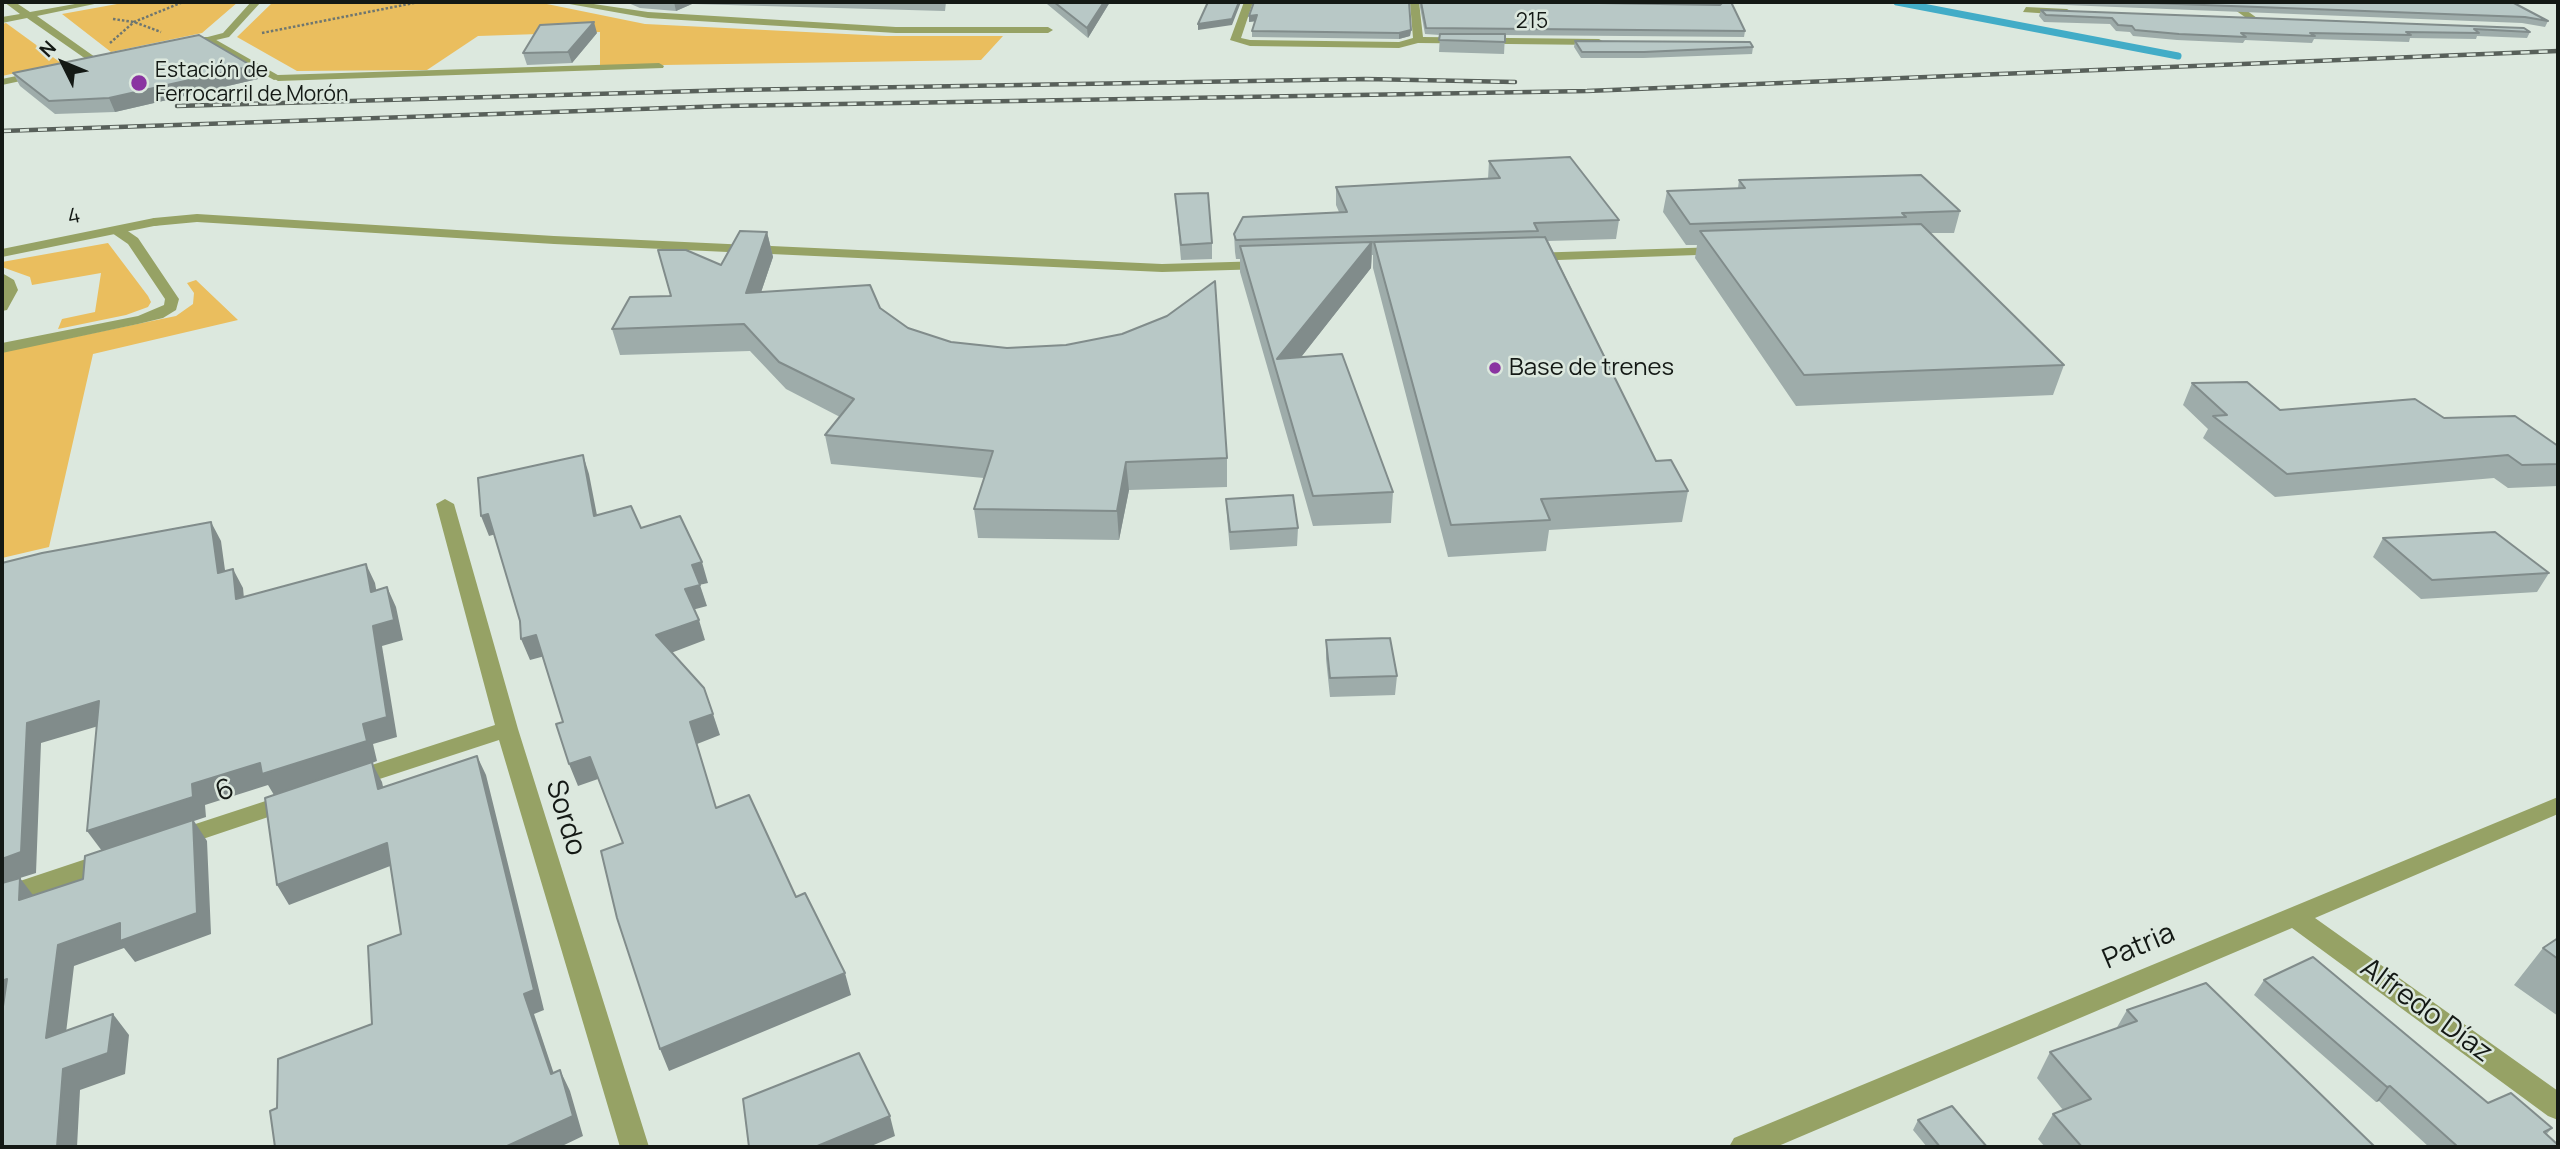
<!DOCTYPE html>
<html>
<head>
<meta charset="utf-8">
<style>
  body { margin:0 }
  #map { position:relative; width:2560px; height:1149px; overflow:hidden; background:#dce8de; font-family:Manrope,sans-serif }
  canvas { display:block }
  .frame { position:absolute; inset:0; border:4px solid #141915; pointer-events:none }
  .north { position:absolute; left:28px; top:28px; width:70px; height:70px; -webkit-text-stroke:5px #dce8de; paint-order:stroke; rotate:313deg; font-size:19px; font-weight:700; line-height:28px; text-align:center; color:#141915 }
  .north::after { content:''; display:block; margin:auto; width:24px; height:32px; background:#141915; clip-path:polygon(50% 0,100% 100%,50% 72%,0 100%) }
</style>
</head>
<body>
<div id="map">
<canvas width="2560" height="1149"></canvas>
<div class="frame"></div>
<div class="north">N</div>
</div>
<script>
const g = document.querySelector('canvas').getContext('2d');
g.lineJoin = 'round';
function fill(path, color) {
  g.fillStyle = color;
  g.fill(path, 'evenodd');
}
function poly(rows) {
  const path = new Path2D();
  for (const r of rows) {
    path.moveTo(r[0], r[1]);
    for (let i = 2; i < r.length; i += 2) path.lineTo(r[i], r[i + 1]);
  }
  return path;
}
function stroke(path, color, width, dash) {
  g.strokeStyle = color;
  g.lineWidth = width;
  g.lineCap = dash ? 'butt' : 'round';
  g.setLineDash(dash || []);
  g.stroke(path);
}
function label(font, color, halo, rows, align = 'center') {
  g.font = font + ' Manrope,sans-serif';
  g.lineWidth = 5;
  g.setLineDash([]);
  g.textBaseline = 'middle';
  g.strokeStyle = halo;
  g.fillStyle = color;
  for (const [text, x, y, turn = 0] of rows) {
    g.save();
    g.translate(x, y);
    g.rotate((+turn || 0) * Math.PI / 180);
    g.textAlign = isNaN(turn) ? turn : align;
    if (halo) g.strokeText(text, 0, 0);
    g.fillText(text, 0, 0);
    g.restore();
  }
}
fill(poly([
  [128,2,238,2,202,33,111,52,62,14],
  [273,2,537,2,645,24,886,36,1003,36,981,60,600,66,600,32,478,36,427,70,297,71,237,37],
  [6,23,61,63,2,76,2,24],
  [108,243,148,296,151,302,148,307,126,315,58,329,62,319,95,312,101,273,32,285,30,277,2,267,2,262],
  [196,280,238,320,93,354,49,547,2,558,2,352,176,316,193,304,194,293,187,283]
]), '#eabe5e');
stroke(poly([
  [1897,2,2178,56]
]), '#42acc7', 7);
stroke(poly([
  [113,19,134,22,161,32],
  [262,33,419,2],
  [110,43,134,22,183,2]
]), '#6e7670', 2.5, [2.5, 2]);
fill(poly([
  [659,63,664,66,663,68,278,81,273,78,278,75,659,63],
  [197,214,554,236,1162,264,1265,261,1272,265,1265,269,1162,272,554,244,197,222,154,226,147,222,154,218,197,214],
  [112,227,122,227,138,238,179,299,176,310,163,318,138,324,2,353,2,343,138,316,164,305,165,299,128,244,112,233,112,227],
  [1720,247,1727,251,1725,254,1530,261,1523,257,1530,253,1720,247],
  [2,273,14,280,18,290,7,310,2,311,2,273]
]), '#96a265');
fill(poly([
  [558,2,580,2,648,12,896,27,1048,27,1053,30,1048,33,896,33,648,18,558,2],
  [1244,2,1253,2,1241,38,1250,40,1399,42,1413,38,1410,2,1419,2,1423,37,1599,39,1604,42,1599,45,1418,43,1399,48,1250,46,1230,40,1244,2],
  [2224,2,2235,2,2257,18,2249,20,2224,2],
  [2026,7,2067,9,2072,12,2067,15,2023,12,2026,7],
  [203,37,211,37,283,78,274,80,203,41,203,37],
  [154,218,161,222,159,225,2,257,2,249,154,218],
  [445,499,454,504,518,729,649,1147,620,1147,499,740,352,788,344,786,341,780,344,774,495,725,436,504,445,499],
  [290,793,298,795,302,801,298,807,176,848,168,845,164,839,168,833,290,793],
  [107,852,116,855,119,861,116,867,2,907,2,887,107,852]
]), '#96a265');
fill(poly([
  [4,2,15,2,30,12,86,2,104,2,37,16,102,62,93,64,27,18,2,23,2,17,20,14,4,2],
  [251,2,261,2,229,37,182,48,177,45,223,33,251,2],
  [40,71,45,74,44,76,2,85,2,79,40,71],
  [2558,797,2558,814,2315,918,2558,1091,2558,1120,2548,1116,2292,928,1776,1147,1729,1147,1734,1138,2558,797]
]), '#96a265');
const rail = poly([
  [177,106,733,90,1366,79,1515,82],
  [2,131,726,106,1587,91,2558,51]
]);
stroke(rail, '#58605a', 4.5);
stroke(rail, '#dce8de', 2.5, [9]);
fill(poly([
  [626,2,946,2,945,11,692,4,676,11,640,8],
  [983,2,1110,2,1088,38,1047,4],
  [1254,2,1411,30,1410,36,1399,39,1252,37,1252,31,1255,21,1249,22],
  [1419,2,1538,2,1720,5,1722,3,1712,2,1731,2,1745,31,1744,37,1505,35,1504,54,1439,52,1440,35,1425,34],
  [1989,2,2512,2,2548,21,2545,27,2522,23],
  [2041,10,2530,32,2527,38,2477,36,2476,39,2410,38,2409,42,2314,39,2312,43,2245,40,2243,43,2177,40,2133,36,2130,32,2116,31,2110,24,2044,22,2039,16],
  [597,33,572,63,527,65,523,53],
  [1575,41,1753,47,1752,54,1643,58,1581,58,1574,47],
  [13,73,258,79,115,112,55,114,20,86],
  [1489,161,1619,220,1616,239,1548,241,1656,461,1688,491,1682,522,1549,530,1546,551,1448,557,1373,268,1373,255,1372,255,1371,268,1301,357,1393,492,1391,523,1313,526,1240,272,1240,259,1236,259,1235,252,1234,234,1339,212,1336,205,1336,187,1488,179],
  [1739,180,1960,211,1954,233,1930,233,2064,365,2053,395,1796,406,1695,258,1697,245,1686,245,1663,212,1667,191,1738,188],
  [1175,194,1212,243,1212,259,1181,260],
  [767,232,773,257,761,292,880,308,908,328,1227,458,1227,487,1129,490,1119,540,978,538,974,509,984,478,831,464,825,435,840,417,786,389,750,351,620,355,612,329,721,265],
  [2192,383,2280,410,2444,418,2558,446,2558,486,2508,488,2494,478,2275,497,2203,438,2208,429,2183,405],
  [1226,499,1298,528,1297,546,1230,550,1227,517],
  [2383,538,2549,573,2537,592,2421,599,2373,557],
  [1326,640,1397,676,1395,695,1330,697,1326,659],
  [2558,938,2558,1016,2514,985,2543,948],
  [2264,980,2488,1103,2552,1128,2546,1135,2558,1147,2429,1147,2379,1101,2376,1102,2254,995],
  [2127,1010,2375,1147,2045,1147,2038,1139,2053,1114,2063,1110,2037,1078,2050,1052,2116,1029],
  [1918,1120,1987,1147,1927,1147,1913,1130]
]), '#9eacaa');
fill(poly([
  [674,2,691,2,692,4,676,11],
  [1104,2,1110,2,1088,38,1087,28],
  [1239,2,1241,2,1232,25,1198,30,1198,24],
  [1257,15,1257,21,1249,22,1249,16],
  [594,22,597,33,572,63,568,52],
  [1411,30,1410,36,1399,39,1399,33],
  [252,66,258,79,115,112,109,98],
  [767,232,773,257,752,319,746,293],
  [1372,242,1371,268,1280,384,1277,359],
  [583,455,589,474,601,536,594,516],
  [1126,462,1129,490,1119,540,1117,511],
  [488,514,496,534,489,536,481,516],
  [211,522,221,541,228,592,218,573],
  [702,562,708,583,699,585,692,565],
  [366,564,375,583,380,611,371,592],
  [233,569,243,588,246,619,236,599],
  [700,585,707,606,692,610,685,589],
  [387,587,396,607,403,640,382,646,397,737,373,744,377,761,372,763,382,782,388,809,274,795,268,785,205,805,206,817,194,821,207,841,211,934,135,962,124,948,74,966,63,1058,46,1038,58,945,102,851,87,831,192,784,363,724,373,626],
  [699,620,705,640,663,656,656,635],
  [536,635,545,656,530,660,521,639],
  [99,701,112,722,41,743,36,873,20,878,36,899,35,920,2,885,2,859,27,723],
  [713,714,720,735,697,744,690,722],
  [477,756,486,775,544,1010,534,1014,561,1095,551,1074,524,994],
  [590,757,598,779,578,786,569,764],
  [387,843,398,863,289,905,277,885],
  [845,973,851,995,669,1071,660,1049],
  [7,979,24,999,2,1008,2,981],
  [113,1014,129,1035,125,1074,80,1090,77,1147,57,1147,63,1069],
  [560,1070,570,1091,583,1136,560,1147,505,1147],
  [2390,1086,2379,1101,2376,1102,2387,1087],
  [890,1116,895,1136,869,1147,815,1147]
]), '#818c8b');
const building = poly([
  [1054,2,1104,2,1087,28,1054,2],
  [1208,2,1239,2,1232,19,1198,24,1208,2],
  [1254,2,1409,2,1411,30,1399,33,1252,31,1257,15,1249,16,1254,2],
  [1421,2,1538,2,1720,5,1723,2,1731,2,1745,31,1426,28,1421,2],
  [2124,2,2512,2,2548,21,2525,17,2124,2],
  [2041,10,2524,28,2530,32,2474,29,2479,33,2406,32,2411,35,2310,33,2315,36,2241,33,2246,37,2179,34,2135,30,2132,26,2118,25,2112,18,2046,15,2041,10],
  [594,22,568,52,523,53,540,25,594,22],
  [1440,34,1505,34,1505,42,1439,40,1440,34],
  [199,35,252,66,109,98,49,101,13,73,199,35],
  [1575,41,1750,42,1753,47,1644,52,1582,52,1575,41],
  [1570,157,1619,220,1534,223,1538,231,1236,240,1234,234,1243,217,1347,212,1336,187,1500,178,1489,161,1570,157],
  [1921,175,1960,211,1902,213,1906,217,1690,224,1667,191,1745,188,1739,180,1921,175],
  [1208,193,1212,243,1181,245,1175,194,1208,193],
  [1921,224,2064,365,1804,375,1700,231,1921,224],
  [740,231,767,232,746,293,870,285,880,308,908,328,951,342,1007,348,1066,345,1122,334,1167,316,1215,281,1227,458,1126,462,1117,511,974,509,993,451,825,435,854,399,779,362,744,324,612,329,630,297,671,296,658,250,686,250,721,265,740,231],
  [1545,237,1656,461,1671,460,1688,491,1541,499,1550,520,1451,525,1374,242,1545,237],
  [1372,242,1277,359,1342,354,1393,492,1313,496,1240,246,1372,242],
  [2247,382,2280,410,2415,399,2444,418,2515,416,2558,446,2558,464,2522,465,2508,455,2287,474,2213,416,2227,415,2192,383,2247,382],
  [583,455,594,516,631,506,641,528,680,516,702,562,692,565,700,585,685,589,699,620,656,635,704,688,713,714,690,722,716,808,749,795,796,897,805,893,845,973,660,1049,617,918,601,851,623,843,590,757,569,764,556,724,563,722,536,635,521,639,520,621,488,514,481,516,478,478,583,455],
  [1293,495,1298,528,1230,532,1226,499,1293,495],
  [211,522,218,573,233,569,236,599,366,564,371,592,387,587,394,620,373,626,387,717,363,724,367,741,262,774,260,763,192,784,193,797,87,831,99,701,27,723,21,852,2,859,2,563,42,553,211,522],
  [2495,532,2549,573,2432,580,2383,538,2495,532],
  [1390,638,1397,676,1330,678,1326,640,1390,638],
  [477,756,534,990,524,994,551,1074,560,1070,573,1116,505,1147,275,1147,270,1111,277,1108,278,1059,372,1024,368,946,401,934,387,843,277,885,265,798,372,762,378,789,477,756],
  [193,820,197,913,120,941,120,923,58,945,46,1038,113,1014,108,1053,63,1069,57,1147,2,1147,2,1013,7,979,2,981,2,883,20,878,19,900,83,879,85,856,193,820],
  [2558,938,2558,959,2543,948,2558,938],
  [2313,957,2488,1103,2511,1093,2552,1128,2544,1132,2558,1145,2558,1147,2458,1147,2390,1086,2387,1087,2264,980,2313,957],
  [2206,983,2375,1147,2082,1147,2053,1114,2091,1099,2050,1052,2137,1021,2127,1010,2206,983],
  [859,1053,890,1116,815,1147,749,1147,743,1099,859,1053],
  [1952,1106,1987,1147,1940,1147,1918,1120,1952,1106]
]);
fill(building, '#b8c8c6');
stroke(building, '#818c8b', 2);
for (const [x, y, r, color] of [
  [139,83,9,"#8a34a1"],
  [1495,368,7,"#8a34a1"]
]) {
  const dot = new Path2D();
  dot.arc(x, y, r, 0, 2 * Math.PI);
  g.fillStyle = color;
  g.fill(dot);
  stroke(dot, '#dce8de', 2.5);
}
label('21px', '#141915', '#dce8de', [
  ["215",1532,22],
  ["4",74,217,-11]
]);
label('21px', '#141915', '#dce8de', [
  ["Estación de",155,71],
  ["Ferrocarril de Morón",155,95]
], 'left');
label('24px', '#141915', '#dce8de', [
  ["Base de trenes",1509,368]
], 'left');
label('28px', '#141915', '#dce8de', [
  ["6",225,791,-18],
  ["Sordo",565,818,73],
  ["Patria",2139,947,-23],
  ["Alfredo Díaz",2426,1011,36]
]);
</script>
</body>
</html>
